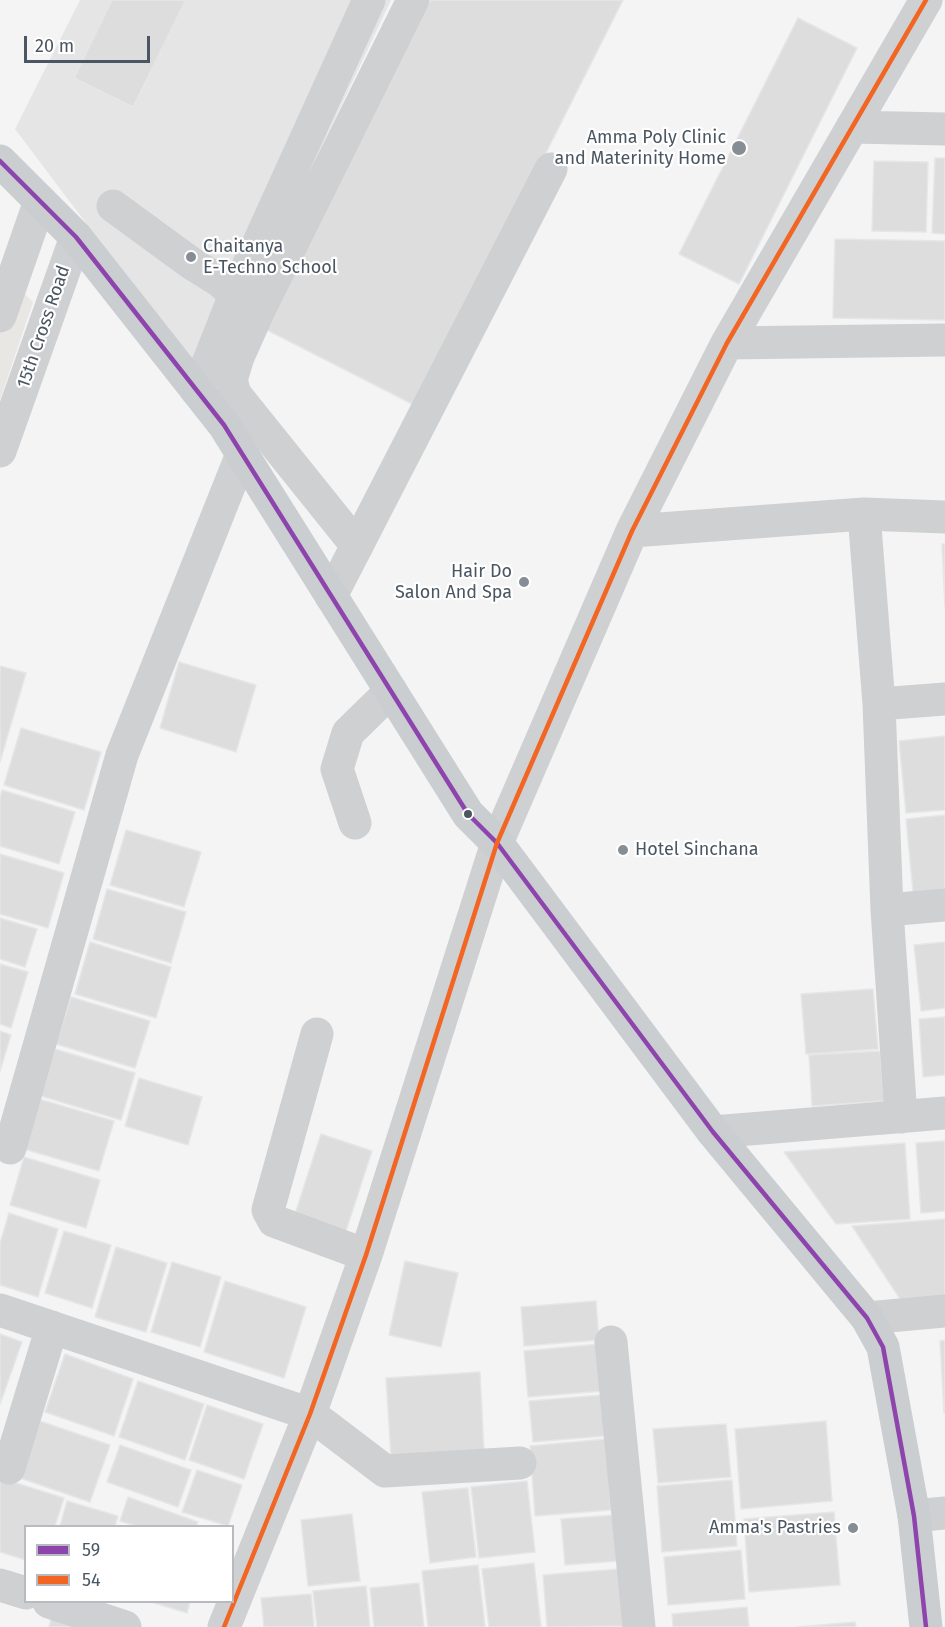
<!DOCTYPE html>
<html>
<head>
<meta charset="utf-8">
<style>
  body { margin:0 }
  #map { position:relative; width:945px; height:1627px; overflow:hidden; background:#f4f4f4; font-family:"Fira Sans",sans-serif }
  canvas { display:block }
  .legend { position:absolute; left:24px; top:1525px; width:210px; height:78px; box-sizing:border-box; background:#fff; border:2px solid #b7bbc0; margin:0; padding:8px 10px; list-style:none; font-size:18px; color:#4a5661 }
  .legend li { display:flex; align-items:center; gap:12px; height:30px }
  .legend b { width:30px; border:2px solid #b7bbc0 }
  .scale { position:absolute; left:24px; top:36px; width:126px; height:27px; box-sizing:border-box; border:3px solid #4a5661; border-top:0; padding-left:8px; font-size:18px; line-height:21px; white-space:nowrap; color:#4a5661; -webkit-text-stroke:4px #fff; paint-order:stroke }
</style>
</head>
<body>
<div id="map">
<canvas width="945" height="1627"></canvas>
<ul class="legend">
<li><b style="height:8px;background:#8e44ad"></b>59</li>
<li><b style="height:8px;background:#f26522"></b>54</li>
</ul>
<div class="scale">20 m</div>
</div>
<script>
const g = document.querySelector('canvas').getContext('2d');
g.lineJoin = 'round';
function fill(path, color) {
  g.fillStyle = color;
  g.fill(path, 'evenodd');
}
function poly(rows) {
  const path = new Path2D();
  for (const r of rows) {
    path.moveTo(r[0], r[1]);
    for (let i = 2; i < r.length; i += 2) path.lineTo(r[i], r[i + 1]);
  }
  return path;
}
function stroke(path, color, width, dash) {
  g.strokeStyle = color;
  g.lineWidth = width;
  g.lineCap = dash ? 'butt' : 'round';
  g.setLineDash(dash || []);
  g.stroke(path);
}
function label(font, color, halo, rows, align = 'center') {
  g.font = font + ' "Fira Sans",sans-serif';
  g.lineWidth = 4.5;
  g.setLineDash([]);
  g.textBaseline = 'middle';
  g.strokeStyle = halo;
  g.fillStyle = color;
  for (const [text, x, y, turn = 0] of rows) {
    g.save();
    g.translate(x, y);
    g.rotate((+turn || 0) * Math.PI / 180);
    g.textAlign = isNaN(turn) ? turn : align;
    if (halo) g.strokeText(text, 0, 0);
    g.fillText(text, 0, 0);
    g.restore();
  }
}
fill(poly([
  [0,271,33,302,0,400]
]), '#e8e7e3');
fill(poly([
  [80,0,391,0,209,386,15,129]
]), '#e6e5e6');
const building = poly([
  [112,0,186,0,133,107,74,78,112,0],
  [431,0,623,0,418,407,265,329,431,0],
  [798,18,857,48,739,284,679,254,798,18],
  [935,158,945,158,945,234,932,233,935,158],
  [874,161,928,162,926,232,872,231,874,161],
  [835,239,945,241,945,320,833,318,835,239],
  [942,544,945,544,945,607,942,544],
  [179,662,256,685,236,752,160,728,179,662],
  [0,666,26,673,0,762,0,666],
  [21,728,101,752,84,810,4,785,21,728],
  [945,736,945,810,906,813,899,741,945,736],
  [2,790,75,812,59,864,0,846,0,798,2,790],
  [945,815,945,889,913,892,906,819,945,815],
  [126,830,201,852,184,907,110,885,126,830],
  [0,854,64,873,48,928,0,914,0,854],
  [107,889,186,912,171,963,93,939,107,889],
  [0,918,37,929,25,967,0,959,0,918],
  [90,942,171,967,156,1018,75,994,90,942],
  [945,942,945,1008,921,1011,914,945,945,942],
  [0,964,28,972,11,1028,0,1024,0,964],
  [873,989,878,1049,806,1054,801,994,873,989],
  [71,997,150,1021,135,1068,56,1044,71,997],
  [945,1017,945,1075,923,1077,919,1019,945,1017],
  [0,1031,11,1035,0,1071,0,1031],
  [55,1049,135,1073,121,1120,41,1096,55,1049],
  [880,1051,884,1101,812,1106,809,1055,880,1051],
  [139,1078,202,1097,188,1145,125,1126,139,1078],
  [39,1099,114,1121,99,1171,24,1149,39,1099],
  [321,1134,372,1151,345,1234,294,1217,321,1134],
  [945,1141,945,1211,921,1213,916,1143,945,1141],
  [905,1143,910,1219,836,1224,784,1152,905,1143],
  [24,1157,100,1180,86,1228,10,1205,24,1157],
  [9,1213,58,1229,38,1297,0,1285,0,1243,9,1213],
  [945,1219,945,1296,900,1299,852,1226,945,1219],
  [64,1231,111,1245,92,1308,45,1293,64,1231],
  [116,1247,167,1263,146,1332,95,1317,116,1247],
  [405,1261,458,1273,441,1347,389,1335,405,1261],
  [172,1262,221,1277,200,1347,151,1332,172,1262],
  [225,1281,306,1307,284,1378,204,1352,225,1281],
  [596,1301,599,1340,524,1346,521,1307,596,1301],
  [0,1334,22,1342,0,1404,0,1334],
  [945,1340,945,1413,944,1413,940,1341,945,1340],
  [600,1344,604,1391,528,1397,524,1351,600,1344],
  [65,1354,133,1379,114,1436,45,1412,65,1354],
  [480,1372,484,1451,391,1457,386,1378,480,1372],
  [138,1381,204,1404,185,1460,119,1437,138,1381],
  [602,1395,605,1436,533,1442,529,1401,602,1395],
  [207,1405,263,1424,244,1479,189,1460,207,1405],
  [40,1421,110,1445,90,1502,20,1478,40,1421],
  [826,1421,832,1501,741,1509,735,1429,826,1421],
  [726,1424,731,1477,658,1483,653,1429,726,1424],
  [606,1439,611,1510,535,1516,530,1446,606,1439],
  [120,1445,191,1470,178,1507,107,1482,120,1445],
  [197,1470,242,1485,228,1526,182,1512,197,1470],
  [0,1478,64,1498,55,1526,26,1526,26,1560,0,1552,0,1478],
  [732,1480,737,1546,662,1552,657,1486,732,1480],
  [527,1481,535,1552,479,1558,471,1487,527,1481],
  [468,1488,476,1557,430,1563,422,1492,468,1488],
  [128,1497,198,1522,196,1526,136,1526,120,1521,128,1497],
  [67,1501,118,1516,115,1526,60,1526,67,1501],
  [834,1512,840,1585,749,1592,744,1519,834,1512],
  [352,1514,360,1581,308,1586,301,1520,352,1514],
  [615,1515,618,1561,565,1565,561,1519,615,1515],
  [741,1550,745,1599,668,1605,664,1557,741,1550],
  [534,1563,541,1627,489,1627,482,1569,534,1563],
  [478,1565,485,1627,428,1627,422,1571,478,1565],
  [619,1569,624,1626,547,1627,543,1575,619,1569],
  [419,1583,424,1627,374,1627,370,1588,419,1583],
  [366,1586,370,1627,317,1627,313,1591,366,1586],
  [311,1594,314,1627,264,1627,261,1598,311,1594],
  [151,1602,190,1602,187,1613,151,1602],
  [747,1607,749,1627,673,1627,672,1614,747,1607],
  [51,1619,80,1627,49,1627,51,1619],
  [855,1622,856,1627,797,1627,855,1622]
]);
fill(building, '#ddddde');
stroke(building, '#e5e6e7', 1.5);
stroke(poly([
  [852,127,945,129],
  [113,206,191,263,220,281,235,295],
  [0,316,40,201],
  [727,343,945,340],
  [197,391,235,295,369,0],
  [0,451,76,237],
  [864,514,879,704,887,910,901,1117],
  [632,531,864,514,945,517],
  [357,546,235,394,231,380,238,357,258,312,413,0],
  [331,596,551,169],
  [879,704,945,699],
  [355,823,337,769,348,733,391,691],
  [887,910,945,905],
  [317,1034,268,1210,274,1221,366,1255],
  [713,1132,945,1113],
  [10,1148,122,755,242,454],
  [0,1310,310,1414,385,1471,520,1463],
  [867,1318,945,1311],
  [611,1342,639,1627],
  [9,1468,52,1327],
  [914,1516,945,1513],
  [0,1585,26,1593],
  [49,1602,125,1627],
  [224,1627,310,1414,366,1255,497,843,632,531,727,343,926,0]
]), '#ced0d2', 33);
stroke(poly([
  [0,161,76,237,224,425,468,814,497,843,713,1132,867,1318,883,1347,914,1516,926,1627]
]), '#caced1', 33);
stroke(poly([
  [0,161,76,237,224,425,468,814,497,843,713,1132,867,1318,883,1347,914,1516,926,1627]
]), '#8e44ad', 4.5);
stroke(poly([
  [224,1627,310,1414,366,1255,497,843,632,531,727,343,926,0]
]), '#f26522', 4.5);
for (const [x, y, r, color] of [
  [739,148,8,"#868d94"],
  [191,257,6,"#868d94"],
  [524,582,6,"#868d94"],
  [468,814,5,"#4a5661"],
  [623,850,6,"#868d94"],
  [853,1528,6,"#868d94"]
]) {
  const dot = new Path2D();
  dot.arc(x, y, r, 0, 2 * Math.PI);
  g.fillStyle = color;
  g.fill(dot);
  stroke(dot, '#fff', 2);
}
label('18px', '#4a5661', '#fff', [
  ["Amma Poly Clinic",726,138],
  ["and Materinity Home",726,159],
  ["Chaitanya",203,247,"left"],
  ["E-Techno School",203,268,"left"],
  ["Hair Do",512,572],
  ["Salon And Spa",512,593],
  ["Hotel Sinchana",635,850,"left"],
  ["Amma's Pastries",841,1528]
], 'right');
label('18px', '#4a5661', '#fff', [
  ["15th Cross Road",44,327,-71]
]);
</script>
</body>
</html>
